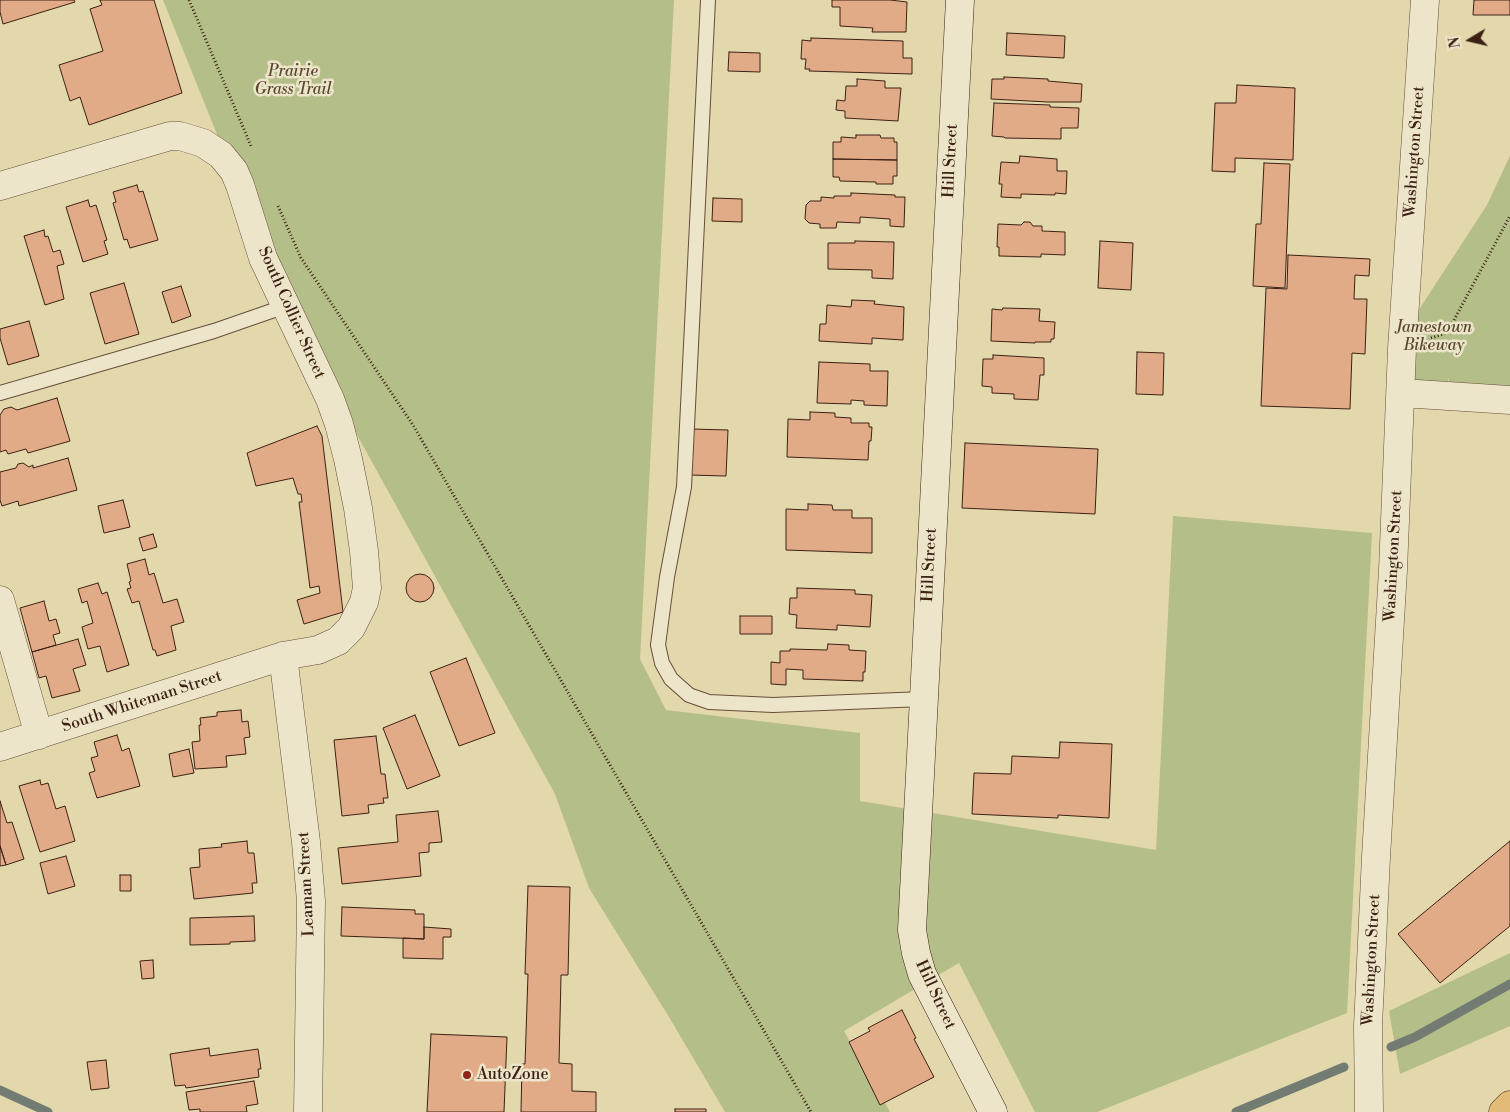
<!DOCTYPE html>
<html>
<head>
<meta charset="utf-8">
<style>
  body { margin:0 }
  #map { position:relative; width:1510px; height:1112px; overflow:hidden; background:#e3d7ac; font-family:"Libre Bodoni",serif }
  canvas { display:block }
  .north { position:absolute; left:1445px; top:15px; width:50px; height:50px; -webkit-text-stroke:4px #ede5c9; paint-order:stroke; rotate:261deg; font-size:14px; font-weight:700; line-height:20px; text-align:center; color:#3c2114 }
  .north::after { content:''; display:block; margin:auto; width:18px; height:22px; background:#3c2114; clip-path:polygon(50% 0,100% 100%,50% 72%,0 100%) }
</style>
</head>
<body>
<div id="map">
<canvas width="1510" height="1112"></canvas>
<div class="north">N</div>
</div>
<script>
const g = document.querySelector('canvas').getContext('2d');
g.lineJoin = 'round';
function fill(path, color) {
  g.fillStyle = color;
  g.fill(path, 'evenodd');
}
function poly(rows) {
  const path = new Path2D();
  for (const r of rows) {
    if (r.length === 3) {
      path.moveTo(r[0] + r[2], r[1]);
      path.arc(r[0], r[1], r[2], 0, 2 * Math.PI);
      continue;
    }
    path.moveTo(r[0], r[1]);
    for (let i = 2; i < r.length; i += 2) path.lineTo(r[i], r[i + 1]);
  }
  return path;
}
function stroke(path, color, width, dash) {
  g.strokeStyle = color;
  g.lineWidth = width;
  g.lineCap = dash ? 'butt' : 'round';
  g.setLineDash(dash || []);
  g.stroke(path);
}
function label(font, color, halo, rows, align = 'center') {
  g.font = font + ' "Libre Bodoni",serif';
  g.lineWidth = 5;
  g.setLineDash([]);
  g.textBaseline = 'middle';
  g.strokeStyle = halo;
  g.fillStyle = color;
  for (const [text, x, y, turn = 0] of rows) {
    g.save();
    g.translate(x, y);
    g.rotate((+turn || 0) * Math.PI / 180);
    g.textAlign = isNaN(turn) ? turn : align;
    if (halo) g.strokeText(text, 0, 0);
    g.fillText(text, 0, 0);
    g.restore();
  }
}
fill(poly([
  [163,0,674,0,640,659,666,710,860,733,860,801,1156,850,1173,516,1372,533,1347,1013,1097,1112,1035,1112,959,963,844,1031,890,1112,725,1112,669,1017,589,888,555,794,286,306],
  [1510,156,1510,390,1449,388,1449,378,1437,408,1401,406,1407,328,1487,205],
  [1510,953,1510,1026,1400,1074,1389,1011]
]), '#b4be89');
stroke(poly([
  [1391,1047,1415,1037,1510,984],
  [0,1090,48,1112],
  [1236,1112,1344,1067]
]), '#727c72', 9);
const building = poly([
  [0,0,74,0,75,2,3,24,0,12,0,0],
  [100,0,154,0,182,93,89,125,80,97,70,101,59,65,103,51,90,9,102,5,100,0],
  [832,0,890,0,907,2,906,32,872,32,873,28,840,26,840,7,832,7,832,0],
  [1474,0,1510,0,1510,15,1473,15,1474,0],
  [1007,33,1065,36,1064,58,1006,55,1007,33],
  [811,38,903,41,903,58,912,58,912,74,809,71,810,69,805,69,806,59,801,59,802,40,811,41,811,38],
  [729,52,760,53,760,72,728,71,729,52],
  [1004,77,1048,79,1048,81,1082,84,1081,102,1048,102,991,99,992,79,1004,79,1004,77],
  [857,79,885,81,885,88,901,88,898,121,845,118,845,111,836,110,837,100,845,101,846,86,857,86,857,79],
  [1237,85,1295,88,1293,160,1235,158,1235,172,1212,171,1215,103,1236,103,1237,85],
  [994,103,1050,105,1050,107,1079,108,1078,128,1061,128,1061,139,1005,138,1004,137,992,136,994,103],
  [856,135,880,135,881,138,894,138,894,142,897,142,897,160,833,159,833,142,841,142,841,137,856,138,856,135],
  [1020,156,1057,159,1057,171,1067,171,1066,194,1055,193,1055,195,1021,194,1021,198,1001,197,1002,184,999,184,1001,162,1019,163,1020,156],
  [833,159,897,160,897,176,893,176,893,184,876,184,876,182,840,181,839,177,833,177,833,159],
  [1264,163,1290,164,1285,288,1253,286,1256,224,1261,224,1264,163],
  [137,185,139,192,143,191,158,240,130,248,127,239,124,240,113,203,116,202,113,192,137,185],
  [851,193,895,195,895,197,905,197,904,227,890,226,890,219,860,217,860,223,837,222,836,228,820,228,820,224,809,223,805,219,806,205,810,201,821,201,821,197,834,198,834,196,851,196,851,193],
  [713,198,742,199,742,222,712,221,713,198],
  [88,200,90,207,96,205,107,240,104,241,108,254,83,262,66,207,88,200],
  [1024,222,1030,222,1033,226,1042,226,1042,231,1065,232,1065,255,1041,254,1041,257,999,256,999,247,997,247,998,224,1021,225,1024,222],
  [44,230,45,237,48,236,53,252,60,250,64,264,57,266,64,299,45,305,24,236,44,230],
  [855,241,894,242,893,279,872,278,872,270,828,269,828,243,855,243,855,241],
  [1100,241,1133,243,1131,290,1098,288,1100,241],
  [1288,255,1370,259,1369,276,1355,275,1354,299,1367,299,1365,354,1352,353,1350,409,1261,406,1266,288,1287,289,1288,255],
  [124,283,139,334,105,344,90,293,124,283],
  [181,286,191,316,172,323,162,292,181,286],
  [852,300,875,301,874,304,904,307,903,340,872,338,872,344,819,341,820,324,826,324,827,305,851,307,852,300],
  [1003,308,1040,309,1039,321,1055,322,1054,339,1051,339,1051,342,1035,342,1035,343,991,341,992,309,1002,310,1003,308],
  [29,321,39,356,8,365,0,338,0,329,29,321],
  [1137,352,1164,353,1163,395,1136,394,1137,352],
  [993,355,1044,358,1044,375,1040,375,1038,400,1014,399,1014,394,992,393,992,387,982,386,983,359,993,359,993,355],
  [819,362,870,364,870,371,888,371,887,406,864,405,864,401,851,400,851,404,817,403,819,362],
  [57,398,70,441,28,453,26,449,8,454,6,450,0,452,0,415,4,409,11,407,17,410,57,398],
  [810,412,835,413,835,417,851,418,851,423,869,423,869,427,872,427,871,441,869,441,868,460,787,457,788,419,810,420,810,412],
  [317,426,322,436,343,612,304,624,297,600,320,593,319,586,310,588,299,502,302,502,301,494,298,494,293,478,256,486,247,453,317,426],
  [691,429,728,430,726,476,689,475,691,429],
  [965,443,1098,449,1095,514,962,508,965,443],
  [68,458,77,490,19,506,18,501,2,506,0,500,0,472,16,468,18,464,23,463,29,467,33,465,33,468,68,458],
  [123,500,130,527,104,533,98,506,123,500],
  [808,504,832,505,833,510,852,510,852,518,872,518,872,553,786,550,786,509,808,510,808,504],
  [153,534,157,547,143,551,139,538,153,534],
  [145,559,149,575,154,573,163,603,177,599,184,622,171,626,176,650,157,656,155,650,153,650,139,601,132,603,127,589,131,588,129,582,131,581,127,564,145,559],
  [420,588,14],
  [98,583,102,594,107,592,129,665,107,672,100,646,88,649,82,627,93,623,87,601,82,603,78,589,98,583],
  [797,588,855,590,855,594,872,595,870,627,837,625,837,630,796,628,797,615,789,614,790,598,797,598,797,588],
  [44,601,49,621,56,619,60,633,53,635,56,645,32,652,20,608,44,601],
  [740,616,772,616,772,634,740,634,740,616],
  [78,639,86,665,73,669,80,691,52,698,46,676,39,678,32,652,78,639],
  [828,644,849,645,849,650,866,651,865,672,863,672,863,681,803,679,803,670,786,669,786,685,771,684,771,662,780,663,780,651,790,651,790,649,827,650,828,644],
  [466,658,495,733,459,746,430,672,466,658],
  [241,710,242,722,248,721,250,737,244,738,246,754,226,756,227,767,195,769,192,742,200,741,199,725,201,725,200,718,217,716,217,712,241,710],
  [415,715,440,776,407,789,383,728,415,715],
  [117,735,122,751,129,748,140,786,97,798,89,773,95,771,91,758,98,756,94,742,117,735],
  [376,736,381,774,385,774,388,798,383,798,384,803,368,805,369,813,342,816,334,740,376,736],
  [1060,742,1112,744,1109,818,1058,815,1058,818,972,814,974,773,1011,774,1012,756,1059,758,1060,742],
  [189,749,194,773,173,777,169,754,189,749],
  [40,780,41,785,48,783,56,809,65,806,75,841,40,852,19,786,40,780],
  [0,801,7,823,12,822,24,859,6,865,0,846,0,801],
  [438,811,442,842,429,843,429,852,419,853,421,876,342,884,338,848,398,842,396,815,438,811],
  [247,841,248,853,254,853,257,883,252,883,253,893,194,899,190,868,200,867,199,849,222,847,221,844,247,841],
  [1510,841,1510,926,1440,983,1398,934,1510,841],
  [0,846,6,865,0,866,0,846],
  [66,856,75,886,48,894,40,863,66,856],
  [120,875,131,875,131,891,120,891,120,875],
  [528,886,570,887,568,975,561,975,559,1063,572,1064,572,1091,596,1092,596,1112,521,1112,522,1064,525,1064,528,974,525,974,528,886],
  [342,907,415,910,415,914,424,914,424,939,341,936,342,907],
  [254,916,255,941,230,942,230,944,190,945,190,918,254,916],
  [424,927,451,929,451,937,443,937,443,959,403,958,403,938,424,939,424,927],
  [153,960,154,978,142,979,140,961,153,960],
  [902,1010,916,1038,914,1039,934,1077,880,1105,849,1042,870,1031,868,1028,902,1010],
  [431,1034,507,1037,504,1112,427,1112,431,1034],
  [209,1048,210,1056,258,1049,261,1069,258,1069,259,1077,186,1088,185,1085,175,1086,170,1054,209,1048],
  [106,1060,109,1088,91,1090,87,1062,106,1060],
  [254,1081,258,1104,246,1106,247,1112,200,1112,200,1109,189,1110,186,1092,254,1081],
  [675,1109,706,1109,706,1112,675,1112,675,1109]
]);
fill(building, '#e2ab88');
stroke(building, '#3c2114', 1);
const lane = poly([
  [708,0,684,487,667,577,658,645,662,663,671,679,689,695,709,702,773,705,924,699],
  [0,393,214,331,286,306]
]);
const street = poly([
  [0,186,170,136,180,136,203,143,221,155,234,171,240,185,263,258,330,399,339,424,348,459,358,508,364,551,367,588,364,602,351,628,338,641,318,650,283,656,0,747],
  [1402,393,1510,400],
  [0,600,39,735],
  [283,656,306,842,311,901,308,1112],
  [1369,1112,1368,1026,1376,857,1393,570,1402,349,1425,0]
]);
const secondary = poly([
  [960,0,912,930,916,953,922,974,993,1112]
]);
const primary = poly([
  [1503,1112,1510,1105]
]);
stroke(lane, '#664e3a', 16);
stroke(street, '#664e3a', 29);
stroke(secondary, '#3c2114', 29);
stroke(primary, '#3c2114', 29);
stroke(poly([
  [189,0,251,146],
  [278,206,301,258,413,425,811,1112],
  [1431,338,1447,333,1510,216]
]), '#3c2114', 3, [1, 2.5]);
stroke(lane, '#ede5c9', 14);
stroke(street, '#ede5c9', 28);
stroke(secondary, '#ede5c9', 28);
stroke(primary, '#e2bc76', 28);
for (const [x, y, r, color] of [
  [467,1075,5,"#8f2418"]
]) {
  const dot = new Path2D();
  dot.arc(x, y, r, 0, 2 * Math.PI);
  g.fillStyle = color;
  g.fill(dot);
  stroke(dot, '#ede5c9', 2);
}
label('italic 16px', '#5a4831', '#ede5c9', [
  ["Prairie",293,72],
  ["Grass Trail",293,90],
  ["Jamestown",1434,328],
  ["Bikeway",1434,346]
]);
label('16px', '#3c2114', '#ede5c9', [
  ["Washington Street",1415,152,-86],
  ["Hill Street",951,161,-87],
  ["South Collier Street",291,313,66],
  ["Washington Street",1394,556,-87],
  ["Hill Street",930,565,-87],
  ["South Whiteman Street",142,702,-18],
  ["Leaman Street",307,884,-93],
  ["Washington Street",1372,960,-87],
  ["Hill Street",935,995,65]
]);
label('16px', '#3c2114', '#ede5c9', [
  ["AutoZone",477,1075]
], 'left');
</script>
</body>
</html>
